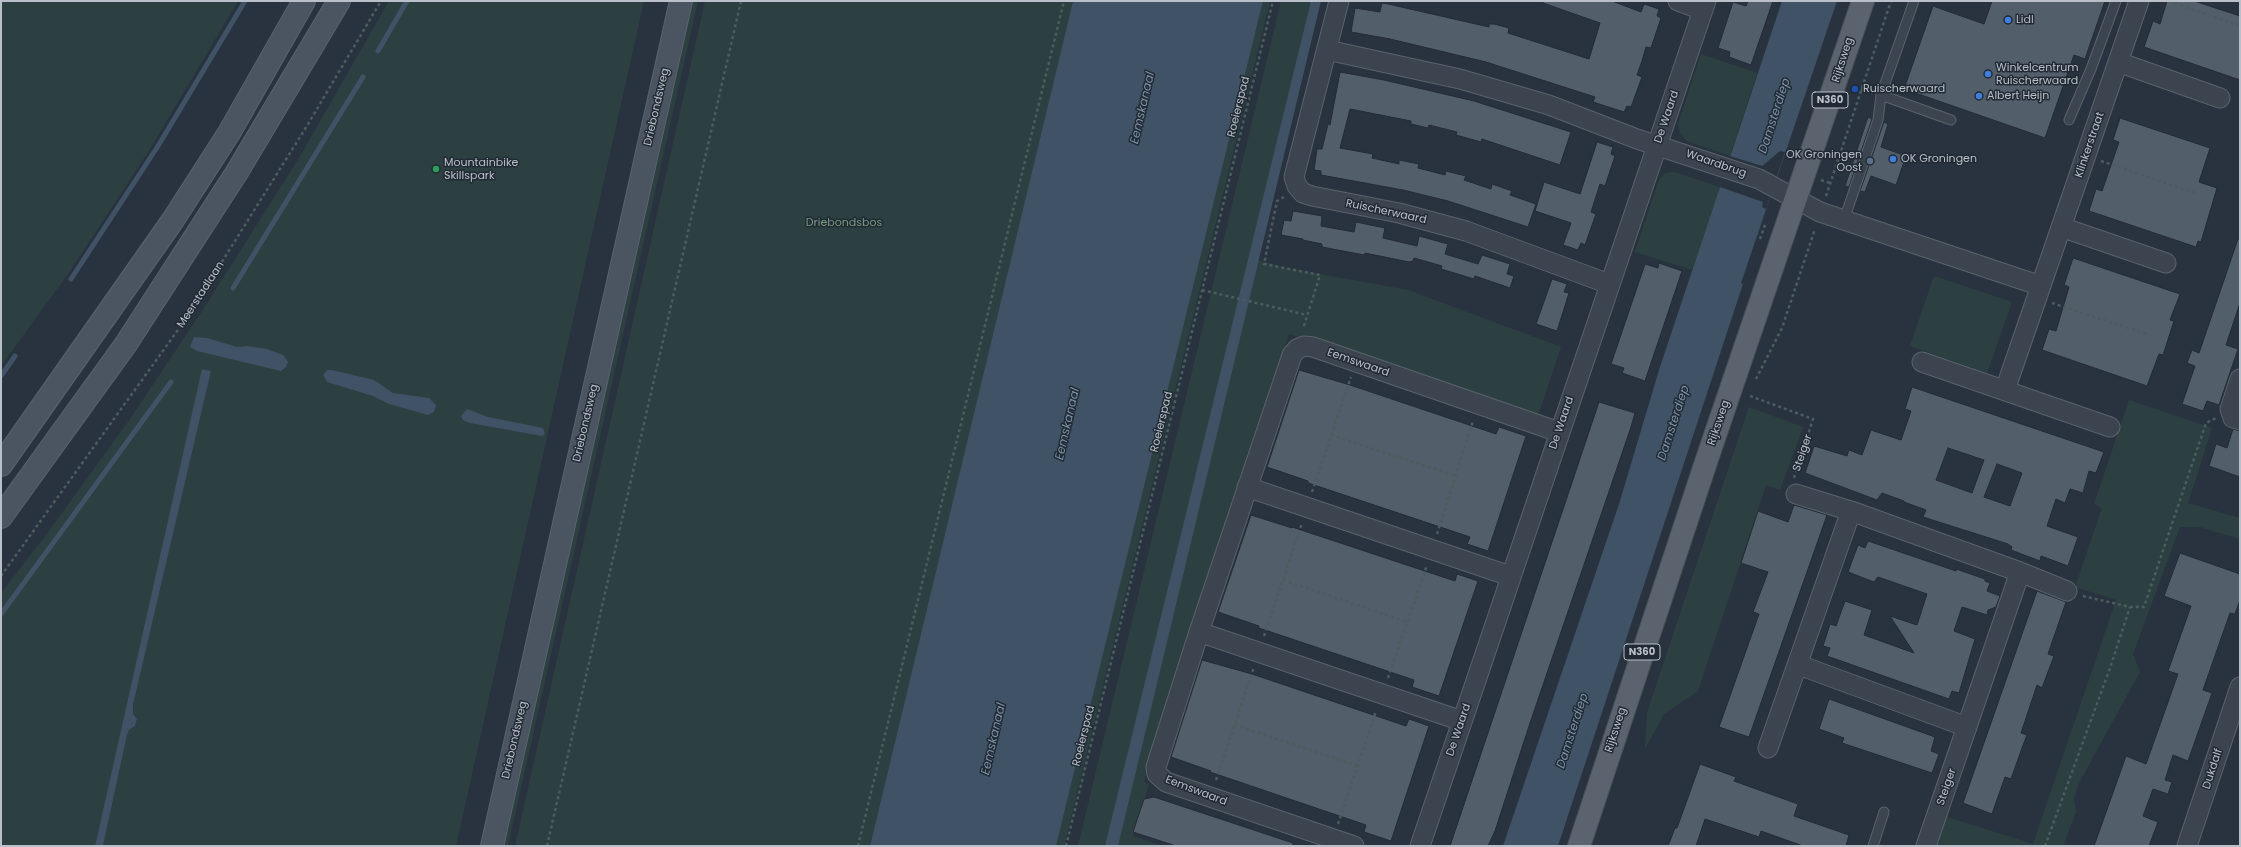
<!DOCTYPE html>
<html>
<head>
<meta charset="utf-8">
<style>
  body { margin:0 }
  #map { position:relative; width:2241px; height:847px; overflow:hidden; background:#29333f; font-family:Poppins,sans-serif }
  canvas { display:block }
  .frame { position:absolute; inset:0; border:2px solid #b9c0c9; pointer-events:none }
</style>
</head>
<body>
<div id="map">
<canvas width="2241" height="847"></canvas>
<div class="frame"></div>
</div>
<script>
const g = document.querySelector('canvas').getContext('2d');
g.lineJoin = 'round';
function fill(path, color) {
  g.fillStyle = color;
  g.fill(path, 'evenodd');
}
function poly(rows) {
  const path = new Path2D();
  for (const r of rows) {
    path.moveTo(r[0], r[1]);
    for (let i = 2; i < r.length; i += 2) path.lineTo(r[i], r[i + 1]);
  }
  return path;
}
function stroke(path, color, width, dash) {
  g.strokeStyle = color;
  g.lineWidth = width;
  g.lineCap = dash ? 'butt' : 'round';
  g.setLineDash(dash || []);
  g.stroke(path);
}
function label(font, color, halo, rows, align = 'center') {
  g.font = font + ' Poppins,sans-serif';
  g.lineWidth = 3;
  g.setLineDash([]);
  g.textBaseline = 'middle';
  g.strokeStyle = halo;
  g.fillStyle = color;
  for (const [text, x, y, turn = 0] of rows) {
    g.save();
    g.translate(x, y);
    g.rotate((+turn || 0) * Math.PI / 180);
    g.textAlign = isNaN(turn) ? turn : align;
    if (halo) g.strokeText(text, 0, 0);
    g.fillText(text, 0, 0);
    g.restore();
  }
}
fill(poly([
  [1,1,238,1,150,149,68,274,1,366],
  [389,1,644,1,456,846,103,846,127,735,129,730,135,726,137,719,133,714,133,705,211,371,203,369,95,846,1,846,1,593,46,535,130,419,204,308,299,158],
  [689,1,698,1,508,846,501,846],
  [705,1,1073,1,870,846,515,846],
  [1263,1,1270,1,1064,846,1056,846],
  [1281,1,1313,1,1250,258,1287,268,1408,290,1561,347,1538,416,1289,334,1236,504,1144,782,1149,784,1133,836,1163,846,1078,846],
  [1701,54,1757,73,1730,156,1687,141,1680,134,1678,124],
  [1675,172,1720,187,1692,270,1635,252,1659,180,1665,173],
  [1934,276,2012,302,1987,373,1910,346],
  [2129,400,2212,428,2188,503,2240,518,2240,539,2200,527,2180,527,2133,654,2140,672,2079,783,2074,798,2076,812,2063,846,1936,846,1947,817,2033,844,2116,600,2075,587,2102,508,2094,504],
  [1749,407,1803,427,1780,490,1766,485,1698,691,1664,714,1645,749,1647,713]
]), '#2c4041');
fill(poly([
  [1073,1,1263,1,1056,846,870,846],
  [1311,1,1321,1,1118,846,1105,846],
  [1782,1,1837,1,1741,283,1743,284,1558,846,1503,846,1620,501,1659,370],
  [194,337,207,338,237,347,247,346,267,349,283,355,288,362,286,367,281,371,197,351,190,347],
  [202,369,211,371,133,705,133,714,137,719,135,726,129,730,127,735,103,846,95,846],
  [327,370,332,370,374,380,393,393,429,398,436,405,434,412,428,415,389,404,373,396,327,382,323,375],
  [467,409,488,417,543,428,545,434,542,436,470,423,463,420,461,416]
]), '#405266');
fill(poly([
  [1780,151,1785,152,1766,209,1762,207,1763,202,1720,187,1730,156,1762,166]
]), '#29333f');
stroke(poly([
  [378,51,407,1],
  [71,279,158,146,245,1],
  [233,288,363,77],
  [1,376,15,356],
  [1,614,171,382]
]), '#405266', 5);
const building = poly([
  [1544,1,1612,1,1641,12,1644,4,1659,9,1657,16,1661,18,1651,48,1646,47,1642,61,1637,75,1642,77,1631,107,1627,106,1624,112,1593,102,1595,97,1486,62,1390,39,1351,32,1355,8,1380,12,1382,3,1388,4,1489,27,1489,24,1494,24,1509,28,1508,33,1589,59,1600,23,1543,3,1544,1],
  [1748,1,1773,1,1751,65,1729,57,1730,52,1718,48,1733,2,1746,6,1748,1],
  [1992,1,2105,1,2085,59,2074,55,2045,138,1904,89,1933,6,1984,24,1992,1],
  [2167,1,2194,1,2240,16,2240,80,2144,47,2153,21,2160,24,2167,1],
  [1340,72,1384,80,1474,101,1571,132,1560,165,1482,139,1481,142,1456,135,1457,132,1429,125,1428,128,1411,124,1411,121,1350,109,1340,148,1373,154,1372,158,1399,164,1399,160,1419,164,1418,168,1445,175,1446,171,1466,176,1464,180,1491,189,1492,184,1512,191,1510,195,1536,204,1528,227,1448,201,1403,190,1321,175,1321,171,1314,170,1317,149,1322,149,1328,124,1330,125,1340,72],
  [1868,117,1872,119,1849,187,1845,186,1868,117],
  [2120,118,2210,148,2199,182,2217,188,2201,242,2198,241,2196,247,2089,211,2096,189,2102,191,2119,142,2113,140,2120,118],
  [1884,122,1888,124,1881,147,1906,156,1896,185,1871,176,1865,192,1860,191,1884,122],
  [1597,142,1613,147,1611,154,1615,156,1605,186,1600,184,1591,212,1596,214,1585,245,1581,243,1578,250,1563,245,1571,223,1535,211,1544,182,1580,194,1597,142],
  [1293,211,1322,216,1321,226,1354,232,1356,222,1385,228,1383,238,1417,246,1419,236,1448,244,1445,254,1478,264,1482,255,1510,264,1507,274,1514,276,1510,288,1475,276,1474,279,1441,269,1442,266,1414,258,1413,261,1409,262,1365,253,1364,255,1322,247,1322,244,1303,240,1303,239,1281,235,1284,220,1291,221,1293,211],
  [2238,239,2240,239,2240,303,2226,345,2238,349,2219,405,2207,401,2203,411,2182,404,2195,366,2187,363,2192,350,2199,353,2238,239],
  [2073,258,2180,294,2170,320,2174,321,2163,355,2159,354,2147,386,2042,350,2049,329,2056,331,2069,287,2064,285,2073,258],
  [1659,263,1682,271,1645,381,1622,373,1624,368,1611,364,1645,264,1658,268,1659,263],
  [1552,279,1567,284,1564,292,1569,293,1557,331,1536,324,1552,279],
  [1299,370,1350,385,1496,434,1499,427,1526,436,1488,551,1467,544,1470,537,1308,483,1308,481,1267,467,1299,370],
  [1912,387,2104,452,2096,473,2089,471,2083,493,2070,489,2065,503,2056,499,2047,526,2078,537,2068,566,2041,556,2040,561,2011,550,2012,547,2008,544,1923,517,1926,510,1904,502,1904,501,1882,493,1877,500,1805,473,1814,446,1847,456,1849,450,1862,455,1871,430,1901,440,1911,411,1905,409,1912,387],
  [1948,448,1984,460,1972,493,1936,480,1948,448],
  [1997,464,2022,473,2010,506,1984,497,1997,464],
  [1599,402,1635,413,1631,427,1530,723,1495,831,1488,846,1450,846,1599,402],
  [2233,429,2240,431,2240,477,2209,466,2216,444,2227,448,2233,429],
  [1794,505,1827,515,1749,737,1719,727,1759,614,1753,612,1768,572,1741,563,1758,511,1788,522,1794,505],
  [1251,515,1292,528,1292,527,1455,581,1457,574,1478,581,1439,696,1412,687,1414,680,1259,628,1259,626,1218,612,1251,515],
  [1868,541,1956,571,1956,569,1985,579,1985,581,1990,583,1987,591,2000,596,1996,607,1988,610,1987,615,1962,607,1954,631,1975,639,1959,693,1952,691,1949,699,1827,656,1830,648,1823,646,1830,624,1836,626,1845,601,1872,610,1864,635,1914,653,1890,616,1917,625,1927,594,1878,577,1874,582,1848,572,1858,545,1865,548,1868,541],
  [2180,553,2240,574,2240,600,2235,614,2230,613,2203,690,2212,693,2188,761,2173,755,2165,780,2172,782,2168,794,2153,789,2143,816,2158,822,2149,846,2094,846,2126,756,2146,764,2178,674,2168,671,2191,606,2164,596,2180,553],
  [2037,591,2066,602,2048,654,2054,656,2042,688,2037,685,2021,733,2027,735,2022,748,2011,779,2005,777,1992,814,1963,803,2037,591],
  [1202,660,1252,674,1406,726,1409,719,1429,726,1391,841,1364,832,1366,825,1210,772,1211,771,1171,757,1202,660],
  [1829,699,1935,737,1931,751,1939,754,1932,773,1842,743,1844,738,1819,729,1829,699],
  [1700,764,1736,777,1734,781,1798,804,1794,816,1849,835,1846,846,1803,846,1761,831,1759,837,1705,819,1696,846,1668,846,1675,828,1677,828,1700,764],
  [1154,797,1293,843,1293,846,1176,846,1133,832,1144,799,1154,797]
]);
fill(building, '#525e69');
stroke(building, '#232c36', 1);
const lane = poly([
  [1881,95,1951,120],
  [2069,120,2091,69,2116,1],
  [1844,220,1878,120,1881,95,1914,1],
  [1873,846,1884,812]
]);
const street = poly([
  [1339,1,1294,177,1297,186,1303,193,1312,196,1399,213,1466,231,1609,284],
  [1678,1,1703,10],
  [1327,50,1460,79,1549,105,1637,139,1759,179,1820,212,2041,286],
  [2118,62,2220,98],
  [2061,227,2166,263],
  [1922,362,2110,427],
  [2240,379,2230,409,2233,418,2240,420],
  [2005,390,2139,1],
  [1247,487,1510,576],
  [1796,494,1851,511,2020,572,1926,846],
  [2020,572,2067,591],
  [1199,632,1462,721],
  [1799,665,1967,727],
  [1768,748,1851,511],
  [1354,846,1166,782,1157,774,1156,767,1199,632,1292,355,1297,349,1304,346,1313,347,1559,432],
  [1420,846,1706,1],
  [2187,846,2240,687]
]);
const secondary = poly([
  [1,465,173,220,229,133,304,1],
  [1,517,126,344,237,172,339,1],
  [492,846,681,1]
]);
const primary = poly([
  [1579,846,1707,459,1863,1]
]);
stroke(lane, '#5a636c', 11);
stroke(street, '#5a636c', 21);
stroke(secondary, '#5a636c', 24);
stroke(primary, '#464e58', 24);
stroke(poly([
  [2169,1,2240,26],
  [1861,89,1870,92],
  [2101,161,2195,193],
  [1821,180,1830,183],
  [1826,196,1891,1],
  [1284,197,1277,201,1264,264,1320,275,1303,329],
  [1760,239,1766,222],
  [1202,290,1307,315],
  [2052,303,2147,334],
  [1756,379,1782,328,1815,229],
  [1750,396,1813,419,1794,478],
  [1331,435,1456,476],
  [1312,492,1351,377],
  [1437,534,1473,421],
  [1,576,188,316,305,129,381,1],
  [1283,580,1407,622],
  [2083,596,2130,607,2144,607,2206,423,2216,418],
  [1264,636,1302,523],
  [1388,678,1427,565],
  [1235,725,1358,766],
  [1216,780,1254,667],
  [1338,824,1376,711],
  [547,846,741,1],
  [858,846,1064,1],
  [1066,846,1273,1],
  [2045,846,2110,668,2130,607]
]), '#4b5d5f', 2.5, [3, 3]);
stroke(lane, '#3c454f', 9);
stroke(street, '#3c454f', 19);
stroke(secondary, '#4b5561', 22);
stroke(primary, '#5b646e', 22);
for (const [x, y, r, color] of [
  [2008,20,4,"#3f7fe0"],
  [1988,74,4,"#3f7fe0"],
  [1855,89,4,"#1a4fb4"],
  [1979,96,4,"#3f7fe0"],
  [1893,159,4,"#3f7fe0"],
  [1870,161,4,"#5c6f8a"],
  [436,169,4,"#2e9e5b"]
]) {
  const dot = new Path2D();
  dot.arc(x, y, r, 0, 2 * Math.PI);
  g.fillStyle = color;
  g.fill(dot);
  stroke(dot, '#212a34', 1.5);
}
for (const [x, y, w] of [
  [1830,100,36],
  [1642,652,36]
]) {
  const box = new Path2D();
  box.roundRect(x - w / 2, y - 8, w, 16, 3);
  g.fillStyle = '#212a34';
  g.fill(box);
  stroke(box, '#b9c0c9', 1);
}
label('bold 10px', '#b9c0c9', null, [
  ["N360",1830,100],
  ["N360",1642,652]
]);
label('11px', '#b9c0c9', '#212a34', [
  ["Lidl",2016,20],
  ["Winkelcentrum",1996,68],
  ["Ruischerwaard",1996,81],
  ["Ruischerwaard",1863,89],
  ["Albert Heijn",1987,96],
  ["OK Groningen",1862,155,"right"],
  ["Oost",1862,168,"right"],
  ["OK Groningen",1901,159],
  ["Mountainbike",444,163],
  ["Skillspark",444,176]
], 'left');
label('11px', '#b9c0c9', '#212a34', [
  ["Rijksweg",1843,60,-72],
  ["Driebondsweg",657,107,-77],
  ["Roeierspad",1239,107,-76],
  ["De Waard",1667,117,-71],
  ["Klinkerstraat",2090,145,-71],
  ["Waardbrug",1716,164,19],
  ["Ruischerwaard",1386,212,12],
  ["Meerstadlaan",201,295,-57],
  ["Eemswaard",1358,363,19],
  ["Roeierspad",1162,422,-76],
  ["Driebondsweg",586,423,-77],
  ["De Waard",1562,423,-71],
  ["Rijksweg",1719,423,-71],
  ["Steiger",1803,453,-71],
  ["De Waard",1459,730,-71],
  ["Rijksweg",1616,730,-72],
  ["Roeierspad",1084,736,-76],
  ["Driebondsweg",515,740,-77],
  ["Dukdalf",2213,769,-72],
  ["Steiger",1947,787,-71],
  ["Eemswaard",1196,791,21]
]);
label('11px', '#7a9d80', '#212a34', [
  ["Driebondsbos",844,223]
]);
label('italic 12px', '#7d93a9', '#212a34', [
  ["Eemskanaal",1143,108,-77],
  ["Damsterdiep",1775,116,-72],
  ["Damsterdiep",1674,423,-72],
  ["Eemskanaal",1068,424,-77],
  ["Damsterdiep",1573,731,-72],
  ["Eemskanaal",994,739,-77]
]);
</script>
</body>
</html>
